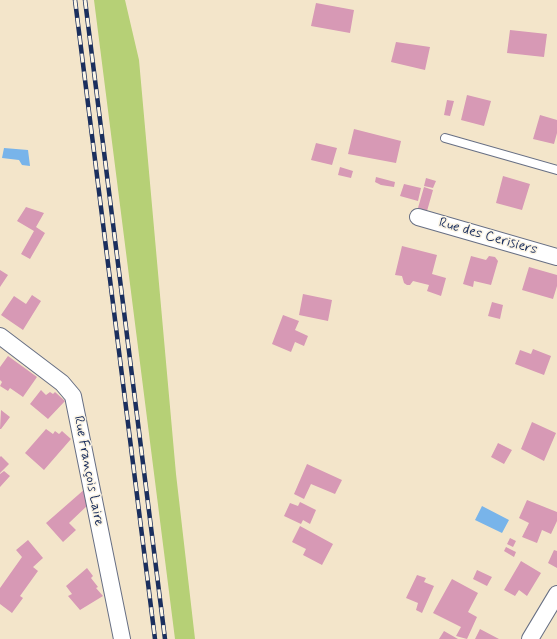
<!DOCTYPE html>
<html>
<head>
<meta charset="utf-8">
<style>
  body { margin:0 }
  canvas { display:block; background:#f3e5ca }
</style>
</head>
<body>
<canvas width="557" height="639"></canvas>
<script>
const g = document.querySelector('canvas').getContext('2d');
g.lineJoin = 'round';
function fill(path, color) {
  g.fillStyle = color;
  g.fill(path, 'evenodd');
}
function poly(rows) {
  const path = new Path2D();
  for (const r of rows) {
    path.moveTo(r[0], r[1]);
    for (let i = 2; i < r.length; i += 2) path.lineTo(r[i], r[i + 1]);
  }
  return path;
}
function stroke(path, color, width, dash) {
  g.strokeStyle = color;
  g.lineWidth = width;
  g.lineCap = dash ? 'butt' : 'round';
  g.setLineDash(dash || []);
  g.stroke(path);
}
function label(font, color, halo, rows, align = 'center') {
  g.font = font + ' Mynerve,sans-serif';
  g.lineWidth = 3;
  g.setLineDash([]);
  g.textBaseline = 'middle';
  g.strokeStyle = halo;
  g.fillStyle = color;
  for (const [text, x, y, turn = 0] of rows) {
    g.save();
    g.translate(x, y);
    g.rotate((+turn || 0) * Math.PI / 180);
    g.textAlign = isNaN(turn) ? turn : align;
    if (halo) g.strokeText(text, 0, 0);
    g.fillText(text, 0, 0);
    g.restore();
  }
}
fill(poly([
  [94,0,125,0,139,60,176,474,195,639,175,639]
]), '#b6d076');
fill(poly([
  [4,148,28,150,30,166,22,165,19,160,2,158],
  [482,506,509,520,502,533,475,520]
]), '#78b4ea');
fill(poly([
  [316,3,354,10,350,33,311,26],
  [510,30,547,34,544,57,507,53],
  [396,42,430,47,425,70,391,62],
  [467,95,491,101,484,126,461,120],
  [447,100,454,101,450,116,444,115],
  [540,115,557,120,557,133,554,144,533,139],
  [354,129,401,141,396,163,348,154],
  [316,143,337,148,332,165,311,160],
  [340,167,353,171,351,178,338,175],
  [503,176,530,184,522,210,496,203],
  [376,177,395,182,394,187,381,185,375,182],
  [426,178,436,181,433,188,424,186],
  [404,184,421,188,418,201,400,196],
  [424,187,433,190,427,211,418,208],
  [26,207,44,213,36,227,45,233,30,259,21,254,34,231,17,221],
  [402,246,437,255,432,274,446,278,441,296,427,291,429,285,413,281,410,285,407,285,404,283,402,276,395,275],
  [471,256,486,260,489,256,495,257,498,261,491,285,474,281,473,287,463,284],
  [529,267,557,275,557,286,553,299,522,290],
  [0,270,8,275,0,287],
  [303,294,332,300,328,321,299,315],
  [32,295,41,301,23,330,1,315,14,296,26,304],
  [492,302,503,305,500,319,488,316],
  [283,315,299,321,295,330,308,336,304,346,295,342,291,352,272,344],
  [533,349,551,356,544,375,515,364,520,350,531,354],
  [8,356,37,377,23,397,10,388,8,391,0,386,2,382,0,380,0,367],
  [41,390,46,395,50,392,53,394,55,392,65,401,48,419,30,404],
  [1,410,10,417,1,429,0,429],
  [532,422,556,433,544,461,521,449],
  [46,429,53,434,55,431,59,434,62,431,71,439,44,470,25,453],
  [498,443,512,450,504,464,491,457],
  [1,456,9,464,0,473,0,457],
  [307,464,342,480,335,494,311,484,304,499,294,494],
  [4,471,10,476,0,487,0,474],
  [86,488,89,504,69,523,76,530,63,542,46,523],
  [527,500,557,512,557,521,551,534,542,530,537,543,522,537,529,523,519,518],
  [300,502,316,510,310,524,303,520,301,524,284,516,290,503,298,506],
  [300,526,333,544,322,565,303,555,306,549,292,542],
  [510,538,516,541,513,547,507,544],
  [28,540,43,558,33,567,38,571,20,596,23,598,12,613,0,604,0,588,22,557,16,550],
  [506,547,516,552,514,557,504,551],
  [554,550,557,551,557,568,548,563],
  [521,561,541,573,527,596,519,590,515,596,504,590],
  [87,568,93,576,91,578,98,587,96,588,103,596,80,610,68,596,72,594,66,586],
  [477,570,492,577,487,586,473,579],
  [417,575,426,578,424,582,434,586,422,613,416,610,418,603,406,598],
  [452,579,478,593,468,612,477,617,467,639,456,636,461,627,433,613],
  [480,629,499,639,475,639],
  [444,631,458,639,439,639]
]), '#d799b5');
const lane = poly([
  [445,138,557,170]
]);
const street = poly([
  [418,217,557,257],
  [0,336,62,383,73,396,122,639],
  [530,639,557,594]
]);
stroke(lane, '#676f84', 10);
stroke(street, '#676f84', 18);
stroke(lane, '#fff', 8);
stroke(street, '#fff', 16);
const rail = poly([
  [75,0,155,639],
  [85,0,165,639]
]);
stroke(rail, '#1b2f5e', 4.5);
stroke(rail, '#fcf5e5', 3, [9]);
label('14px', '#1b2f5e', '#fcf5e5', [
  ["Rue des Cerisiers",488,237,16],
  ["Rue François Laire",88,471,79]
]);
</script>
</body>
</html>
